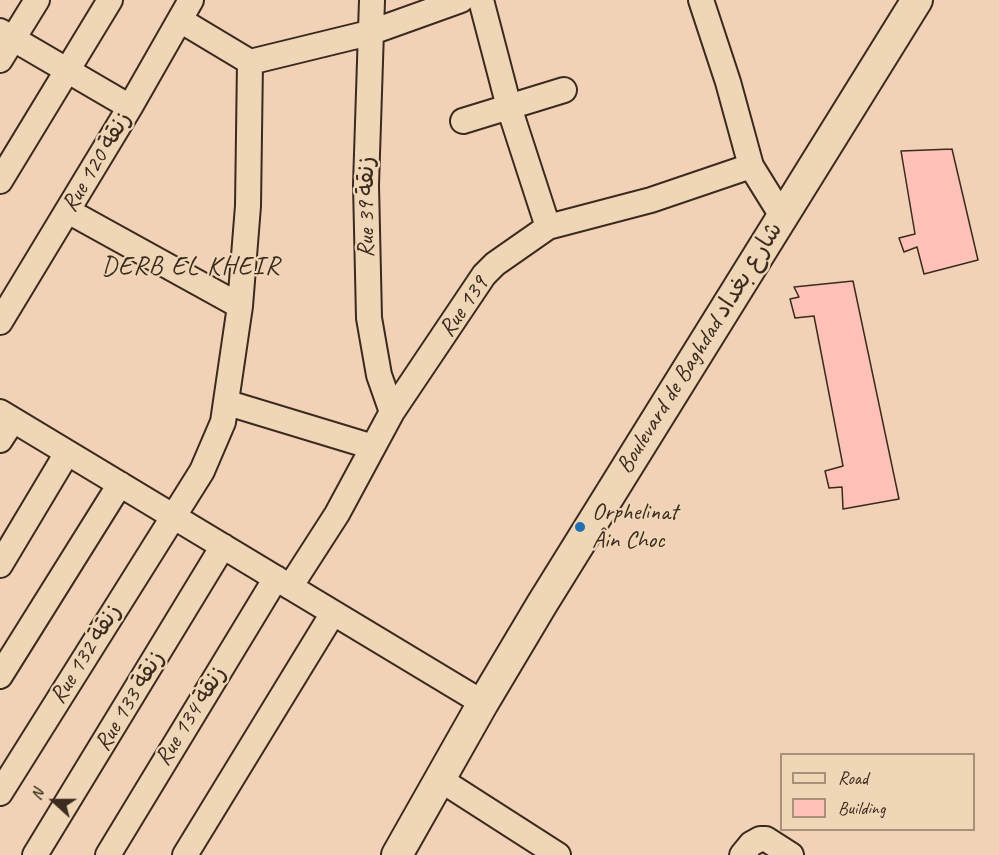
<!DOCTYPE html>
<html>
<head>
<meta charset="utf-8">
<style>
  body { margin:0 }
  #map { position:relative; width:999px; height:855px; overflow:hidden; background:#f2d2b7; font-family:Caveat,sans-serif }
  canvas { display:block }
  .legend { position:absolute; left:780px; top:753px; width:195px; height:78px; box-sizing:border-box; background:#efd6b7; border:2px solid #a7917a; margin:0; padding:8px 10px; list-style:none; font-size:18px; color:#3b2a1e }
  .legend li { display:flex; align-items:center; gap:12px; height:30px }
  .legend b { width:30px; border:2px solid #a7917a }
  .north { position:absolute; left:24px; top:771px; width:60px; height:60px; -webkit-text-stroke:4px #efd6b7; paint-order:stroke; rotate:291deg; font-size:16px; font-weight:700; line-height:24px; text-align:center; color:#3b2a1e }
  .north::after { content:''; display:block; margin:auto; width:21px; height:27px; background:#3b2a1e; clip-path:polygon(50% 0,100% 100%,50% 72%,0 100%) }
</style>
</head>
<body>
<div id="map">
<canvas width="999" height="855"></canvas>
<ul class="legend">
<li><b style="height:8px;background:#efd6b7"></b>Road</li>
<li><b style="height:16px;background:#fdc1b8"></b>Building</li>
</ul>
<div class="north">N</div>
</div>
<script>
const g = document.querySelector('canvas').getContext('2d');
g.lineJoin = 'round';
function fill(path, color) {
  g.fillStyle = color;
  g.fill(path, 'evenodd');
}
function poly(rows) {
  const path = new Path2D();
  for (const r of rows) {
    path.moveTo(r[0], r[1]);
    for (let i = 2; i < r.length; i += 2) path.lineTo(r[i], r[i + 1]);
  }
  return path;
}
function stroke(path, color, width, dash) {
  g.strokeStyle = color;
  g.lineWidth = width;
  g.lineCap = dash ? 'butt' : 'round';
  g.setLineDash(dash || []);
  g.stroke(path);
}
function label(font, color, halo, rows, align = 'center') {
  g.font = font + ' Caveat,"Playpen Sans Arabic",sans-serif';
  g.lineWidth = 4.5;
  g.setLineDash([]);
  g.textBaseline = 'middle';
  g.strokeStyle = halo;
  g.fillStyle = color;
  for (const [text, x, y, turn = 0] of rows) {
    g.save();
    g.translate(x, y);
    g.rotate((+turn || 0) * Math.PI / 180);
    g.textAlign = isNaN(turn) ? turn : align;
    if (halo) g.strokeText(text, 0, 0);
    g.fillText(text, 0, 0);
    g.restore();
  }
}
const building = poly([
  [952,149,978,260,924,274,917,247,904,252,899,238,915,234,901,151,952,149],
  [853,281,899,499,843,509,842,487,829,488,825,471,843,466,814,316,795,318,790,299,799,297,794,287,853,281]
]);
fill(building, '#fdc1b8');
stroke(building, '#3b2a1e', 1.5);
const minor = poly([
  [372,0,366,185,369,318,379,375,392,412],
  [481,0,509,107,548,227],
  [701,0,728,82,751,166,782,216],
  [180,20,250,62,369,33,461,0],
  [0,31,130,107],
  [0,60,37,0],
  [463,121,564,90],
  [0,181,110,0],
  [68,211,240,306],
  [0,322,130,107,191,0],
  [228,403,373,447],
  [0,412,483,703],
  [0,440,13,420],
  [0,565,67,453],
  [290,587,337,514,392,412,484,275,495,264,548,227,651,200,751,166],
  [0,676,120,484],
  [441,780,558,855],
  [0,793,202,471,223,422,240,306,248,206,250,62],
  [35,855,223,546],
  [108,855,276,578],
  [185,855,333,613],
  [742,855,751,844,760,839,766,839,791,855]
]);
const tertiary = poly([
  [397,855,483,703,542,604,917,0]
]);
stroke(minor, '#3b2a1e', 28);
stroke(tertiary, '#3b2a1e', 34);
stroke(minor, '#efd6b7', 24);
stroke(tertiary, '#efd6b7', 30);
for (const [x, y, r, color] of [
  [580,527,6,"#1f6fb2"]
]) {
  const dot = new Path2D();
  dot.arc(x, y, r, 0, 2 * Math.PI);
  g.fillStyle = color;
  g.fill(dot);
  stroke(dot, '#efd6b7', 2);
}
label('24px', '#3b2a1e', '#efd6b7', [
  ["Rue 120 زنقة",97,162,-59],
  ["Rue 39 زنقة",367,207,-90],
  ["Rue 139",464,307,-55],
  ["Boulevard de Baghdad شارع بغداد",700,348,-58],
  ["Rue 132 زنقة",86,654,-58],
  ["Rue 133 زنقة",130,701,-59],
  ["Rue 134 زنقة",191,716,-58]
]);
label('24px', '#3b2a1e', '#efd6b7', [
  ["Orphelinat",592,513],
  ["Âin Choc",592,541]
], 'left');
g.letterSpacing = '1.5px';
label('26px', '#3b2a1e', '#efd6b7', [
  ["DERB EL KHEIR",191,267]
]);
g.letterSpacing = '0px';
</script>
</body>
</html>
